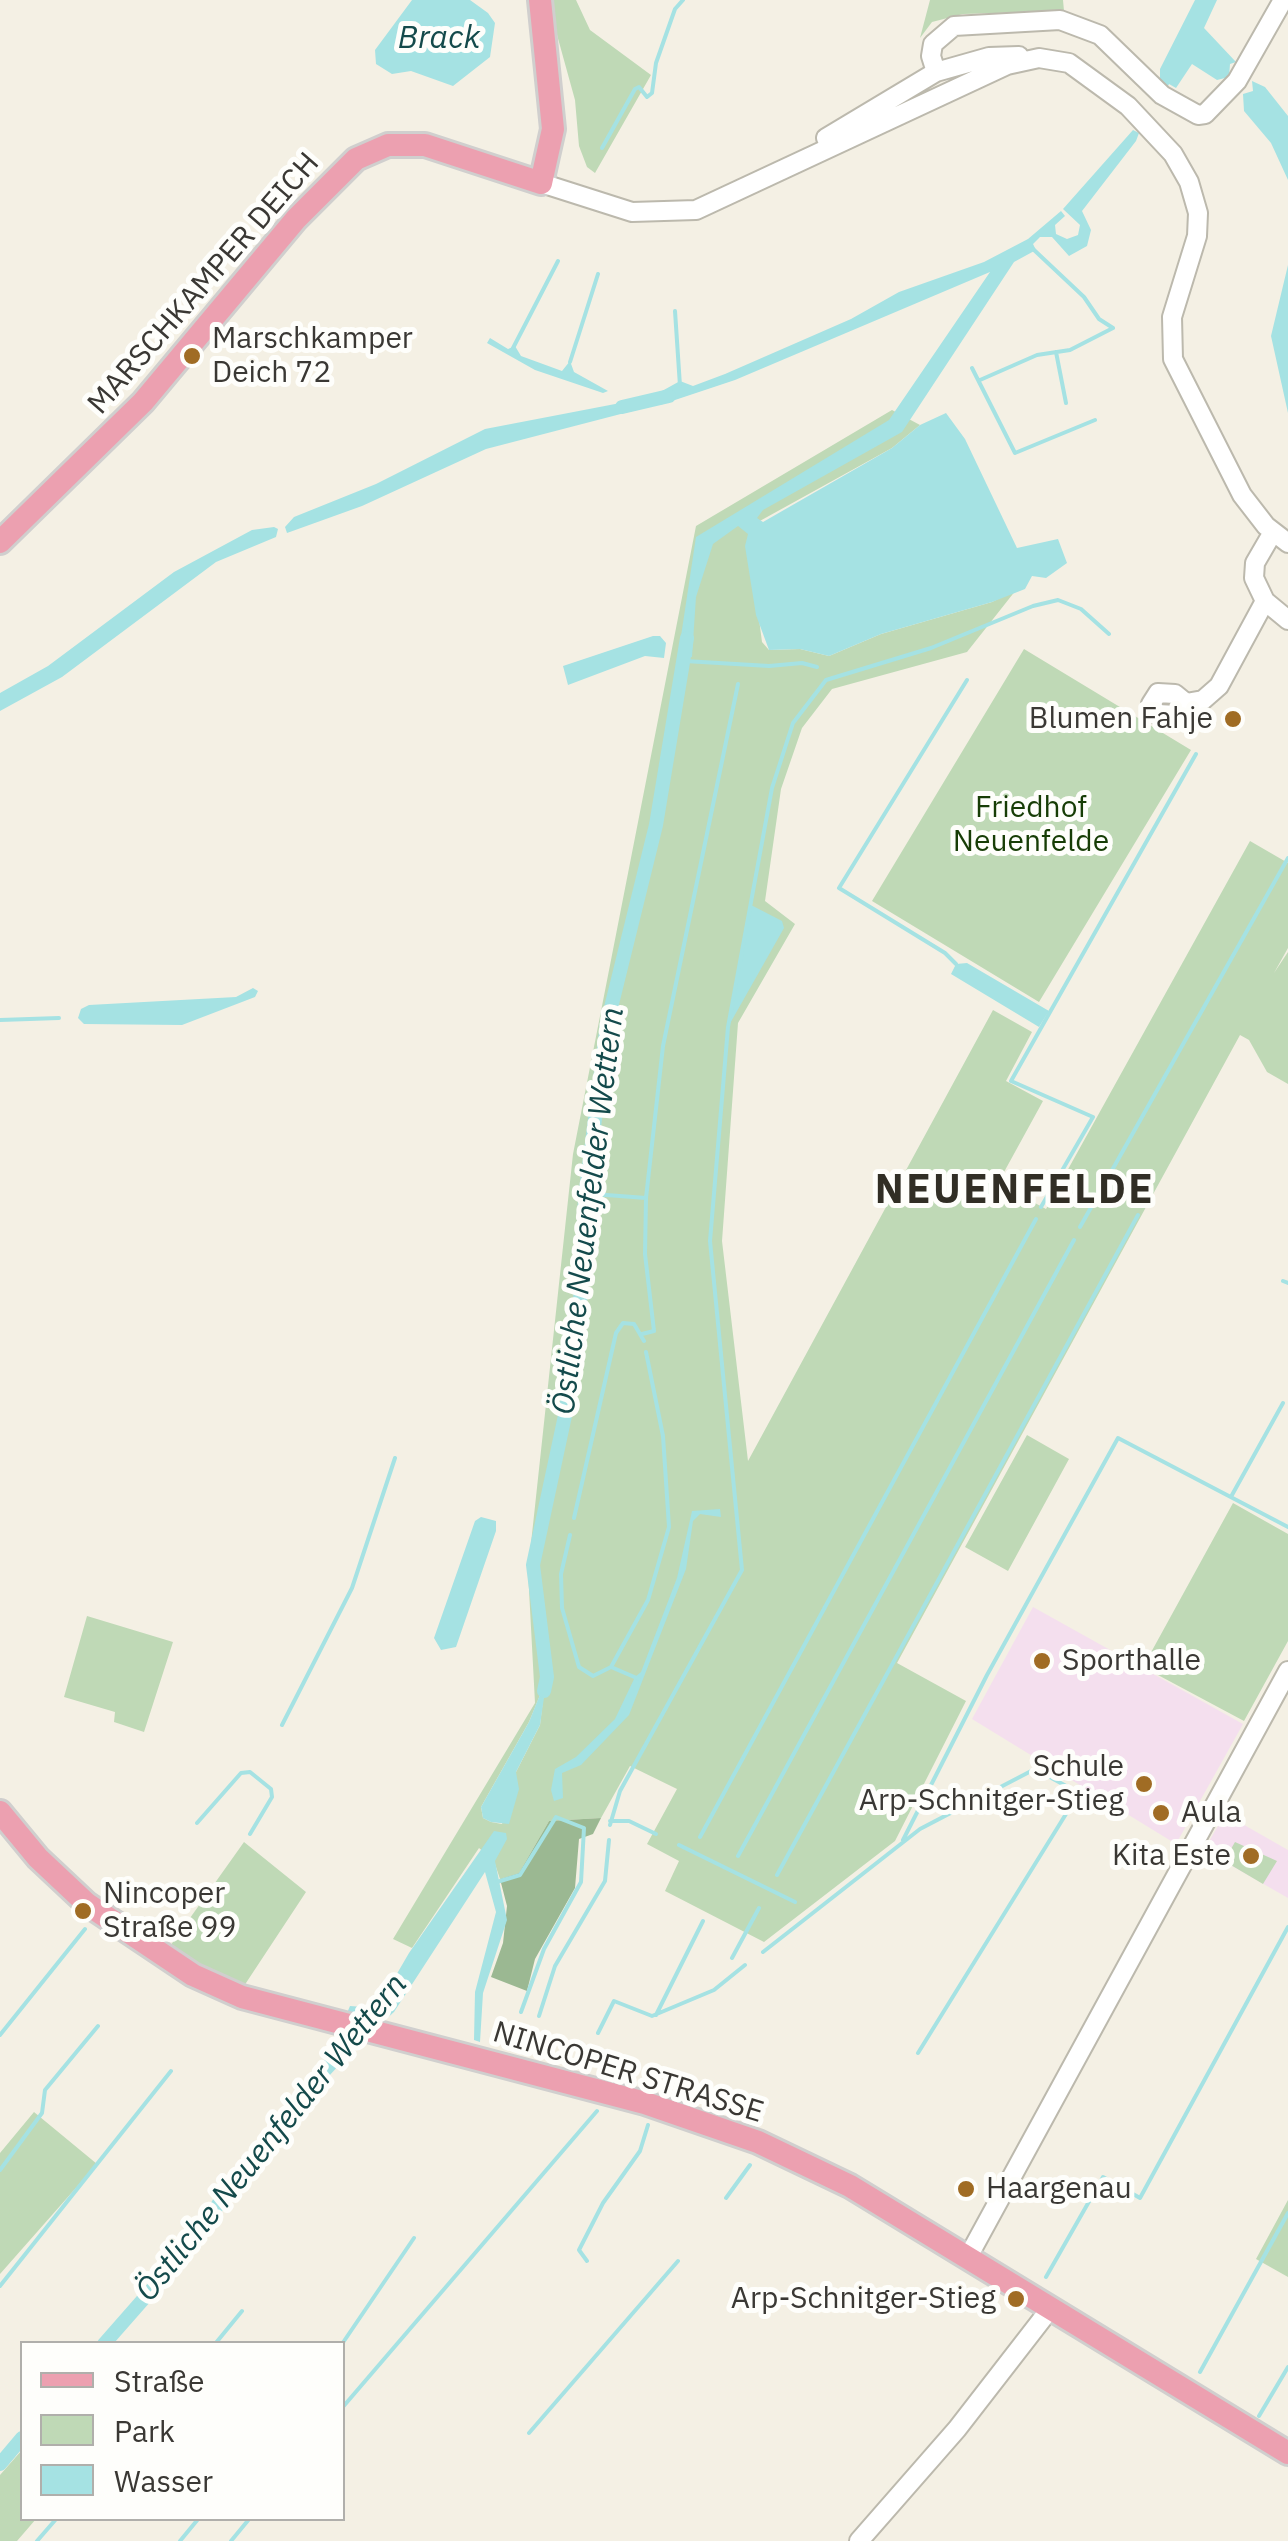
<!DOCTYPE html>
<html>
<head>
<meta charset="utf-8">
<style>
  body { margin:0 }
  #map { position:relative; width:1288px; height:2541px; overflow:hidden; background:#f4f0e4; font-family:"IBM Plex Sans",sans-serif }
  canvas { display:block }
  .legend { position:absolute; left:20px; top:2341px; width:325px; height:180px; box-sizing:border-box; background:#fefefb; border:2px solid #b0afab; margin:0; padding:12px 18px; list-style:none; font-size:30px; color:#3a3834 }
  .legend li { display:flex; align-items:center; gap:20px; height:50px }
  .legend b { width:50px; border:2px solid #b0afab }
</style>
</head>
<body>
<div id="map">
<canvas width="1288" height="2541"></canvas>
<ul class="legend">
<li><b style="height:12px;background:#eca0b0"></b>Straße</li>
<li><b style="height:28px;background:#bfd9b6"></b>Park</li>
<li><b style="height:28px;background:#a5e2e3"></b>Wasser</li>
</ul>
</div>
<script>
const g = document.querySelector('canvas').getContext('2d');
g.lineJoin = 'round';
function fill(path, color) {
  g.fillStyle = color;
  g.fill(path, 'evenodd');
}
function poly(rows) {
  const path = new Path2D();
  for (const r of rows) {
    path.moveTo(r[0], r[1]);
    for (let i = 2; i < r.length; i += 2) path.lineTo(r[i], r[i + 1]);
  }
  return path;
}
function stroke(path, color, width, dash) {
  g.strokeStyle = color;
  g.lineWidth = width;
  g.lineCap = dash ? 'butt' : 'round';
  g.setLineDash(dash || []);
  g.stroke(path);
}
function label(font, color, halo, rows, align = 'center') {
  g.font = font + ' "IBM Plex Sans",sans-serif';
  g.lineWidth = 10;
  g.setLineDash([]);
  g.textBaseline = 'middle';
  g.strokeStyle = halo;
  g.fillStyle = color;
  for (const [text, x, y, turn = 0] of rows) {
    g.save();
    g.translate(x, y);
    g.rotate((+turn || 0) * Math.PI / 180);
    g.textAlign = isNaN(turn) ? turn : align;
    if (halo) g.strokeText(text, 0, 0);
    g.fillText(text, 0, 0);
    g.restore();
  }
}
fill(poly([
  [1033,1607,1243,1724,1176,1844,972,1719],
  [1225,1814,1288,1850,1288,1898,1204,1850]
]), '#f4dfee');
fill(poly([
  [554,0,576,0,590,30,651,75,595,173,587,167,579,146,575,100,554,24],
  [930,0,1063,0,1064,11,963,14,932,22,920,38],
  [892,410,920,425,892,448,758,522,748,534,762,642,769,650,800,649,829,656,881,634,992,602,1016,590,967,652,832,689,802,728,781,789,765,901,795,924,738,1023,722,1241,748,1461,993,1010,1032,1032,1006,1081,1043,1101,998,1183,1046,1209,1250,841,1288,863,1288,948,1274,973,1288,952,1288,1084,1267,1072,1249,1040,1240,1035,897,1663,966,1701,895,1841,764,1942,665,1891,679,1861,647,1844,677,1789,630,1766,601,1818,549,1821,519,1873,500,1879,494,1861,479,1848,412,1948,393,1939,535,1703,528,1571,573,1154,696,526],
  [545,1683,540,1725,516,1772,502,1824,491,1822,483,1818,481,1807,529,1722],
  [1024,649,1191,750,1039,1002,872,901],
  [1027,1435,1069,1459,1008,1571,965,1547],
  [1233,1503,1288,1534,1288,1641,1244,1721,1143,1667],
  [87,1616,173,1642,144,1732,114,1722,115,1712,64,1697],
  [244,1842,306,1892,244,1986,168,1949],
  [1235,1842,1277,1861,1263,1884,1224,1861],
  [34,2112,97,2164,0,2274,0,2153],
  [1288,2200,1288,2277,1256,2259],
  [22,2450,22,2518,36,2519,17,2541,0,2541,0,2475]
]), '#bfd9b6');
fill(poly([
  [601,1818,593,1834,579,1839,575,1888,535,1959,527,1991,491,1977,503,1943,507,1906,500,1879,519,1873,549,1821]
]), '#9bb892');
fill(poly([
  [412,0,470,0,488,13,495,23,490,57,453,86,411,71,392,74,376,64,375,50],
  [1195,0,1217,0,1204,28,1236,62,1230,64,1229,77,1217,80,1192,64,1176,88,1169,84,1167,88,1160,85,1160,69],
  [1252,81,1265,87,1288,116,1288,180,1271,143,1244,111,1243,94,1253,91],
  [1133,130,1139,133,1136,141,1082,211,1091,230,1087,246,1069,256,1052,237,1040,237,1033,244,1036,250,1014,262,902,432,763,510,757,518,763,522,892,448,920,425,946,413,965,439,1017,548,1058,539,1067,563,1046,578,1032,576,1025,589,992,602,881,634,829,656,800,649,769,650,756,615,745,546,748,534,738,526,713,544,696,597,692,657,678,656,696,537,889,420,990,272,735,380,660,405,654,404,653,396,680,381,693,386,725,374,851,319,899,292,984,262,1028,239,1061,211,1065,216,1055,225,1056,234,1067,239,1078,235,1080,225,1063,209],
  [1288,265,1288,413,1271,336],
  [490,338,508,349,515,346,521,356,562,371,570,361,574,372,608,391,603,393,535,370,487,343],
  [636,400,640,409,486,449,362,506,287,533,285,527,294,517,376,484,485,429],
  [274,527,278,529,276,537,216,562,62,677,0,711,0,693,48,666,174,572,252,530],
  [653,636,660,636,666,643,664,658,645,656,568,685,563,666],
  [751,905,782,921,784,928,728,1027],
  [967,963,1049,1011,1039,1027,951,974,956,964],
  [253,988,258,991,255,997,182,1025,84,1024,78,1018,81,1009,89,1005,236,997],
  [720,1509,721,1517,700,1514,693,1521,686,1569,629,1715,581,1765,562,1773,563,1798,554,1801,551,1790,555,1769,576,1757,615,1719,635,1677,641,1672,677,1578,692,1511],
  [481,1517,496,1521,496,1531,456,1647,441,1650,434,1638,475,1521],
  [547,1677,540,1725,516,1772,519,1789,509,1824,491,1822,483,1818,481,1807,529,1722],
  [494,1831,506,1833,507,1839,495,1861,507,1920,483,1993,480,2042,474,2040,475,1992,496,1912,485,1872,394,2012,384,2021,347,2013,350,2006,377,2008,409,1953]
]), '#a5e2e3');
stroke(poly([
  [602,148,635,89,639,87,647,97,652,93,656,63,675,9,683,0],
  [675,311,680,386],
  [512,350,558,261],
  [1056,352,1066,403],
  [570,362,598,274],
  [972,368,1015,453,1095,420],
  [980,380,1037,355,1070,350,1113,328,1099,319,1084,297,1033,249],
  [685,661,769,666,802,663,817,667],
  [956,964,945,953,839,888,967,680],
  [0,1020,59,1018],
  [585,1198,593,1194,646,1198],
  [1041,1207,1093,1117,1011,1081,1196,754],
  [1080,1227,1288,858],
  [1283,1281,1288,1283],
  [642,1334,654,1331,645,1254,646,1198,663,1046,738,684],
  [1232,1495,1283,1403],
  [574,1518,616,1333,623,1323,634,1324,644,1341],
  [570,1535,561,1574,562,1608,579,1667,593,1676,611,1667,648,1600,669,1527,663,1436,646,1352],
  [611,1667,639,1679],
  [282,1725,352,1588,395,1458],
  [610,1821,629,1821,656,1834],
  [197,1823,241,1773,250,1772,271,1789,272,1797,250,1834],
  [610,1825,620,1791,742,1570,710,1241,728,1027,772,788,793,723,826,680,931,648,1033,606,1058,600,1081,609,1109,634],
  [700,1837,1036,1219],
  [903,1840,987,1675,1118,1438,1288,1527],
  [679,1845,795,1902],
  [738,1856,1074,1240],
  [777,1875,1138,1215],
  [497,1882,520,1875,556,1817,584,1828,581,1882,544,1949,521,2012],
  [763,1952,920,1829,1035,1769,1079,1793,918,2053],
  [732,1958,759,1908],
  [656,2015,703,1921],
  [539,2016,555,1966,605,1881,609,1840],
  [598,2033,614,2001,652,2016,714,1990,745,1965],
  [0,2035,85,1929],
  [0,2170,42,2113,45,2090,98,2026],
  [726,2198,750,2165],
  [587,2261,579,2250,603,2203,640,2151,648,2125],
  [1046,2277,1103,2177,1140,2198,1288,1927],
  [0,2286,171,2071],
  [215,2344,242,2311],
  [342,2344,414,2238],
  [1200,2372,1288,2213],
  [342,2408,597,2111],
  [1259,2416,1288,2367],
  [529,2433,678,2261],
  [37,2541,57,2518],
  [180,2541,199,2518],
  [231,2541,250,2518]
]), '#a5e2e3', 4);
stroke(poly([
  [622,407,669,396],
  [544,1691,547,1677,533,1565,566,1411,580,1302,585,1198,607,1024,656,825,687,638],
  [104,2344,198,2237,229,2187,273,2139,300,2097,387,2003],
  [0,2464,22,2438]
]), '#a5e2e3', 14);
const minor = poly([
  [936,72,931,56,933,44,954,26,1060,20,1100,35,1162,95,1198,115,1205,114,1237,81,1283,0],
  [826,138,936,72,989,57,1019,56],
  [541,183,632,212,696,210,1007,65,1039,58,1069,63,1128,106,1173,154,1189,182,1198,213,1197,236,1172,317,1173,359,1242,495,1266,526,1288,543],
  [1273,532,1255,563,1254,578,1265,601,1288,620],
  [1186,703,1175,694,1158,693,1151,704,1157,714,1177,715,1186,703,1203,700,1219,686,1265,601],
  [968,2257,1288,1671],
  [859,2541,957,2429,1050,2309]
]);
const major = poly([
  [0,542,143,402,296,219,356,159,388,145,425,145,541,183,553,129,540,0],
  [0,1812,38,1858,87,1904,193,1975,242,1997,645,2103,758,2142,850,2186,1288,2453]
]);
stroke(minor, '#bcb9ad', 22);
stroke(major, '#d0cfce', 28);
stroke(minor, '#fff', 18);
stroke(major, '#eca0b0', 22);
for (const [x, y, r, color] of [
  [192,356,10,"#a06c24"],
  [1233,719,10,"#a06c24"],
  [1042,1661,10,"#a06c24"],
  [1144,1784,10,"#a06c24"],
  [1161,1813,10,"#a06c24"],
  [1251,1856,10,"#a06c24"],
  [83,1911,10,"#a06c24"],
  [966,2189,10,"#a06c24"],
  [1016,2299,10,"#a06c24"]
]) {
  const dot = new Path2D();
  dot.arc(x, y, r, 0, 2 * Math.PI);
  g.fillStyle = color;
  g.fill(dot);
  stroke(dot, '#fefefb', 4);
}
label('30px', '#3a3834', '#fefefb', [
  ["MARSCHKAMPER DEICH",204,284,-49],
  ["NINCOPER STRASSE",628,2073,17]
]);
label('30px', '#3a3834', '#fefefb', [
  ["Marschkamper",212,339],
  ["Deich 72",212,373],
  ["Blumen Fahje",1213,719,"right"],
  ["Sporthalle",1062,1661],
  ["Schule",1124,1767,"right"],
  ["Arp-Schnitger-Stieg",1124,1801,"right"],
  ["Aula",1181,1813],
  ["Kita Este",1231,1856,"right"],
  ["Nincoper",103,1894],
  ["Straße 99",103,1928],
  ["Haargenau",986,2189],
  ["Arp-Schnitger-Stieg",996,2299,"right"]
], 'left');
label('30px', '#173d06', '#fefefb', [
  ["Friedhof",1031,808],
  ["Neuenfelde",1031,842]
]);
label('italic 32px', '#144a4b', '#fefefb', [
  ["Brack",439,39],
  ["Östliche Neuenfelder Wettern",589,1211,-83],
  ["Östliche Neuenfelder Wettern",272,2138,-51]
]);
g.letterSpacing = '2.5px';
label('bold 40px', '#312e25', '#fefefb', [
  ["NEUENFELDE",1015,1191]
]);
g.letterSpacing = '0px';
</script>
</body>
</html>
